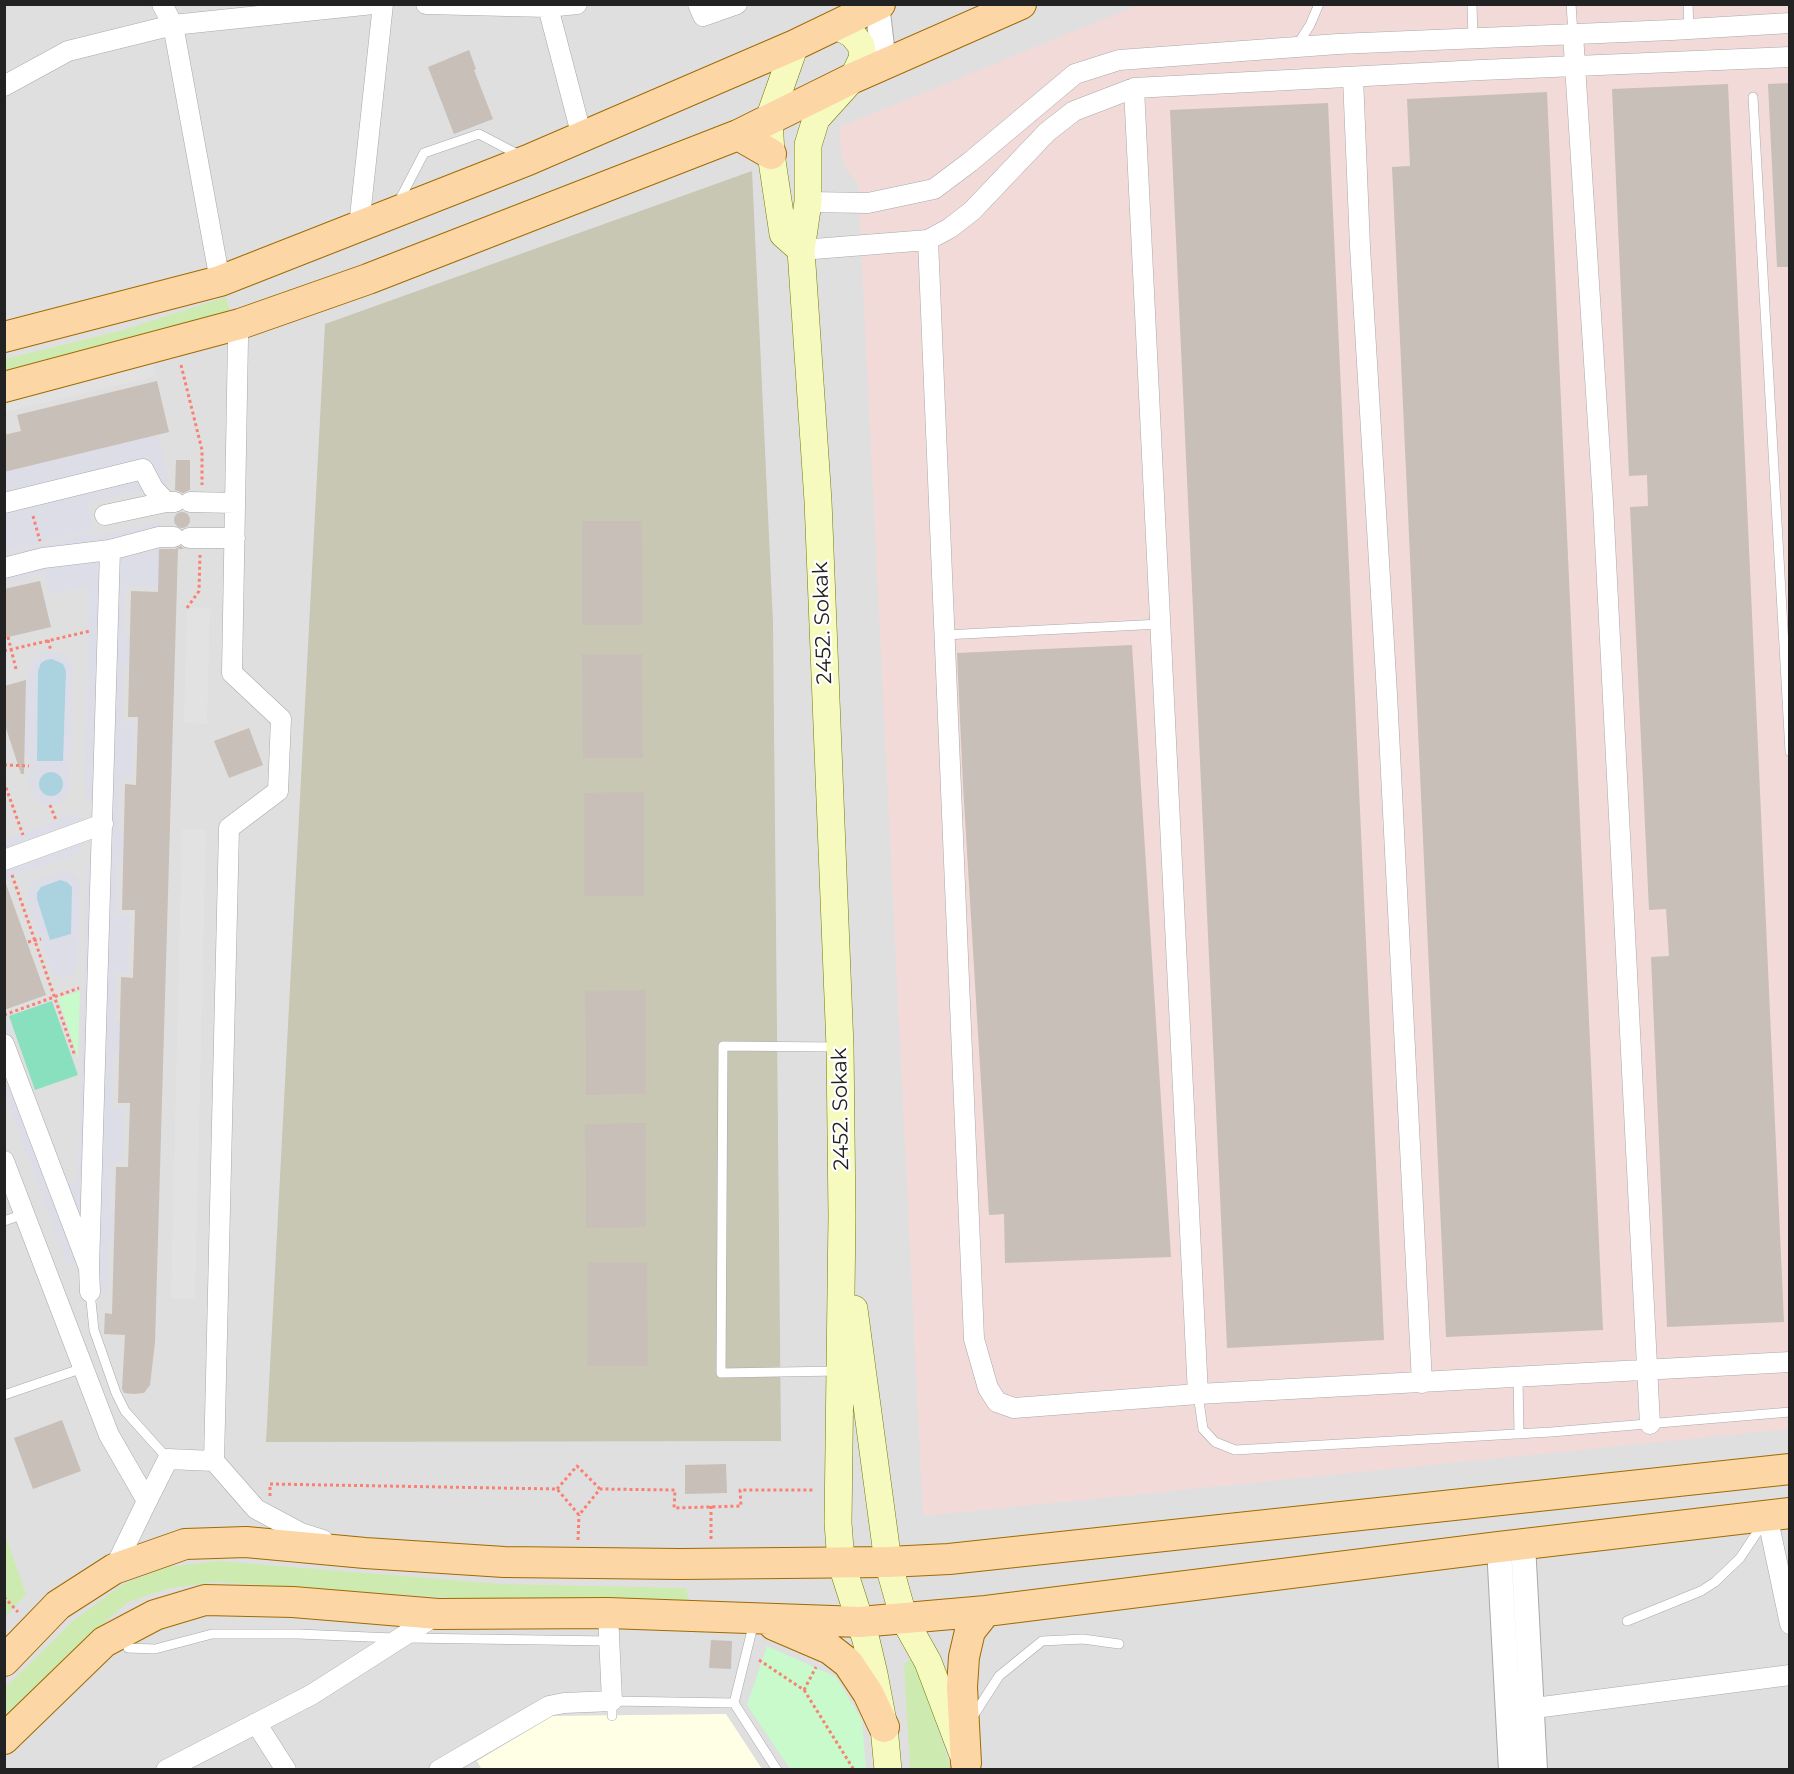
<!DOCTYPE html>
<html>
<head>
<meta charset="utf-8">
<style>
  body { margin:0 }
  #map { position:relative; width:1794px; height:1774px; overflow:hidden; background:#f2efe9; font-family:Montserrat,sans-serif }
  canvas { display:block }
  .frame { position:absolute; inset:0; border:6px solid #222; pointer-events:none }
</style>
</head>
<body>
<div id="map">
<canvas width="1794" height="1774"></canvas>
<div class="frame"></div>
</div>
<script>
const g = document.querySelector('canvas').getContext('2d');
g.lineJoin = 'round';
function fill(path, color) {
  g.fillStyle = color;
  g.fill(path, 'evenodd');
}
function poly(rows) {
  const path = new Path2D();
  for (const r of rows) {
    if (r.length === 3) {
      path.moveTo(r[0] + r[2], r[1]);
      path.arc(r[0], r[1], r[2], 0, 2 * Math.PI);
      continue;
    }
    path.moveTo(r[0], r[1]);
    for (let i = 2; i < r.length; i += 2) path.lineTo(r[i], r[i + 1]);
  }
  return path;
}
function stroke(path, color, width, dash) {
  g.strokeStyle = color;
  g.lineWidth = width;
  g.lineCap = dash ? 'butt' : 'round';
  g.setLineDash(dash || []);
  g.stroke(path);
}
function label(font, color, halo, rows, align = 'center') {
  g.font = font + ' Montserrat,sans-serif';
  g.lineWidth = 4.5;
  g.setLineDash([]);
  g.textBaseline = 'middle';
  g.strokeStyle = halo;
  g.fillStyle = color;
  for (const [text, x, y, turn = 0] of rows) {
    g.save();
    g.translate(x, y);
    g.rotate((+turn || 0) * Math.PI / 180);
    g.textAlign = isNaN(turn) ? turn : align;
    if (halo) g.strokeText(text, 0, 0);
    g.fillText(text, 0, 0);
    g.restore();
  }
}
fill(poly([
  [5,5,1789,5,1789,1769,5,1770]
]), '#e0dfdf');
fill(poly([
  [1138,5,1789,5,1789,1429,923,1516,858,183,848,172,841,154,840,127]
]), '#f2dad9');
fill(poly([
  [726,1714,762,1769,482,1770,477,1761,552,1716]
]), '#ffffe5');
fill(poly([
  [752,171,773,622,781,1441,266,1442,325,324]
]), '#c7c7b4');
fill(poly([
  [226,297,231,315,5,375,5,359,123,330],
  [4,1532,26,1594,5,1617,4,1617],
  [218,1561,501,1584,686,1588,690,1605,496,1601,215,1582,170,1588,128,1602,89,1636,5,1718,5,1688,73,1621,123,1584,168,1567],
  [914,1657,951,1769,910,1769,904,1664]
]), '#cdebb0');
fill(poly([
  [80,991,78,1058,58,998],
  [767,1646,836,1677,862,1720,866,1769,790,1769,747,1705]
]), '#c8facc');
fill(poly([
  [52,1001,78,1075,35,1090,9,1016]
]), '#88e0be');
fill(poly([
  [153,361,156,376,5,412,5,399],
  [187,608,210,608,207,724,184,723],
  [182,829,206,830,195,1298,171,1298]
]), '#e2e2e2');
fill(poly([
  [158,435,169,484,87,503,93,529,5,552,5,472],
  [160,522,158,587,126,586,124,635,130,636,129,667,123,667,122,721,135,722,132,780,120,780,118,831,124,831,123,862,117,862,116,915,129,915,128,973,116,974,114,1021,120,1021,119,1054,113,1054,112,1108,124,1108,123,1162,111,1163,110,1213,115,1213,114,1242,109,1242,108,1293,83,1292,80,1262,67,1265,5,1093,5,1015,66,1185,78,1180,87,870,96,857,97,835,85,839,79,854,5,879,4,840,74,813,85,821,98,816,98,806,85,798,89,586,50,595,44,573,5,583,5,555,93,532,95,536],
  [51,651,61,654,69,659,73,667,70,783,69,792,62,802,50,805,38,802,32,794,29,782,29,756,24,755,26,680,30,679,30,670,34,659,42,653],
  [64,871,73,874,80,880,78,965,74,974,62,979,53,974,27,904,27,891,34,880]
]), '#dddde8');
fill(poly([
  [52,659,63,664,66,671,63,761,37,761,38,671,41,663,46,660],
  [51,784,12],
  [60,880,67,882,72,887,71,934,50,940,37,899,37,893,41,887]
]), '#aad3df');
fill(poly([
  [469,50,476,69,474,70,493,119,454,134,428,67],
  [1790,83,1790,267,1777,267,1768,84],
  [1728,84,1784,1322,1667,1327,1651,957,1669,956,1668,939,1666,909,1649,910,1630,507,1648,506,1647,475,1629,476,1612,89],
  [1547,92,1603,1330,1446,1337,1392,167,1410,166,1407,99],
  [1328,103,1384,1340,1227,1348,1170,110],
  [157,381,169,432,4,472,4,435,21,431,17,415],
  [176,460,190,460,190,490,183,493,175,490],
  [182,520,8],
  [582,521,642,521,643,625,582,625],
  [181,546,184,549,178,549,155,1342,150,1385,144,1393,134,1394,124,1393,122,1389,125,1335,104,1334,105,1313,112,1314,116,1167,128,1167,130,1103,118,1103,121,977,133,978,135,910,122,910,125,784,136,785,138,717,128,717,131,591,158,592,159,549,175,549],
  [40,581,51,627,4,638,4,589],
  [1132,645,1171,1257,1005,1263,1004,1214,989,1215,963,785,957,653],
  [582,654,642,654,643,758,583,758],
  [26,680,24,774,21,774,4,722,4,686],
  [249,728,263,765,229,778,214,741],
  [644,792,644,896,584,896,584,793],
  [4,884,6,884,46,995,4,1010],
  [646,990,646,1094,586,1095,585,991],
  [646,1123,646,1227,586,1228,585,1124],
  [587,1262,647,1262,648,1366,587,1366],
  [62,1420,81,1471,33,1489,14,1438],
  [726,1464,727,1493,685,1494,685,1465],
  [711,1640,732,1641,731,1669,709,1668]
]), '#c7bfb8');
const service = poly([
  [1472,4,1473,38],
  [1571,4,1573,34],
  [1688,4,1689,29],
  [1296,47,1310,25,1319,4],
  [1753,97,1790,752],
  [399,201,424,153,479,134,521,156],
  [944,635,1161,624],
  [838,1047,723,1046,721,1373,839,1371],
  [4,1221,24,1214],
  [90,1292,94,1330,116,1393,125,1411,168,1459],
  [1518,1377,1519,1434],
  [1198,1394,1203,1429,1215,1442,1235,1450,1551,1432,1790,1412],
  [4,1395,83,1368],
  [1627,1621,1701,1591,1715,1582,1740,1558,1764,1522],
  [754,1622,734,1703,777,1770],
  [407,1638,609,1641],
  [128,1648,155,1649,212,1634,298,1634,393,1638],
  [612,1716,612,1701,734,1703],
  [972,1718,999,1676,1042,1641,1083,1639,1119,1644]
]);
const minor = poly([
  [162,4,173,25,220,281],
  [426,4,548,7,577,4],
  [698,4,703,16,737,4],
  [548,7,582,137],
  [1573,34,1603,502,1650,1424],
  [1353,77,1360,247,1387,694,1422,1383],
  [4,86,68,51,173,25,373,4],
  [1134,88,1198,1394],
  [808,202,868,203,934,189,970,162,1075,74,1119,60,1338,44,1672,30,1790,23],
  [359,226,383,4],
  [928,240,974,1339,988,1388,997,1402,1014,1408,1198,1394,1790,1362],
  [801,250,928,240,950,228,972,211,1047,132,1074,111,1134,88,1481,70,1790,57],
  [240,324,238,338,232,673,281,719,278,791,229,828,214,1461,256,1509,301,1533,323,1540],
  [190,502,235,503],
  [4,503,143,469,153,488,166,502],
  [105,515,166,502,175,502],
  [189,538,235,538],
  [4,568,43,558,110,550,159,537,174,537],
  [4,860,103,824],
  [4,1044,89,1268,110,550],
  [4,1161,109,1435,147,1501,114,1569],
  [89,1268,90,1292],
  [147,1501,168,1459,214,1461],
  [1767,1515,1790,1624],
  [1519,1710,1790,1675],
  [256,1723,286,1770],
  [166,1770,311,1695,438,1614],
  [439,1770,549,1706,564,1703,612,1701,608,1613]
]);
const tertiary = poly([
  [877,4,884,64],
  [1523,1544,1535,1770],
  [1499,1547,1511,1770]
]);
const secondary = poly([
  [835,25,852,34,861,45,863,57,853,78,816,119,808,145,808,202,801,250,818,501,840,1047,842,1216,838,1523,841,1562,866,1640,874,1674,884,1727,888,1770],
  [795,45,769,119,771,154,783,234,801,250],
  [854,1309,888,1562,904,1619,928,1662,962,1752]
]);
const primary = poly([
  [738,135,771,154],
  [4,337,220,281,528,160,795,45,880,4],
  [4,387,240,324,368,279,738,135,853,78,1021,4],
  [774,1625,830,1649,848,1663,868,1693,884,1727],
  [4,1661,58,1605,114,1569,185,1544,246,1542,365,1553,504,1562,680,1564,888,1562,949,1559,1790,1469],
  [4,1739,104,1642,155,1615,205,1600,293,1602,438,1614,608,1613,860,1622,986,1611,1499,1547,1790,1513],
  [966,1763,962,1687,964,1657,970,1631,986,1611]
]);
stroke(service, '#a9a9a9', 10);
stroke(minor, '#a9a9a9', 21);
stroke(tertiary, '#a9a9a9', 26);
stroke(secondary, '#707d05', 28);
stroke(primary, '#a06b00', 32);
stroke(poly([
  [181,365,202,450,202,485],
  [33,516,40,541],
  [187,608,199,591,200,555],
  [8,637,16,669],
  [48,640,51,651],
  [4,651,90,631],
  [4,765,29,766],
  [4,782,23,835],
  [50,805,56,820],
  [12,875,75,1056],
  [28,942,41,939],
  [4,1015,79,988],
  [557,1489,577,1466,600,1489],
  [270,1496,270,1484,557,1489,579,1515,600,1489,675,1490,674,1508,741,1506,740,1490,814,1490],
  [711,1506,711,1541],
  [578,1540,579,1515],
  [4,1597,18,1612],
  [759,1660,804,1690,854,1770],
  [804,1690,816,1667]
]), '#fa8072', 3, [3, 3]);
stroke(service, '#fff', 9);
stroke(minor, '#fff', 20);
stroke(tertiary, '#fff', 24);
stroke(secondary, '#f7fabf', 27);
stroke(primary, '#fcd6a4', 30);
label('21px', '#222', '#fff', [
  ["2452. Sokak",823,623,-92],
  ["2452. Sokak",841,1109,-91]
]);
</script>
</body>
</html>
